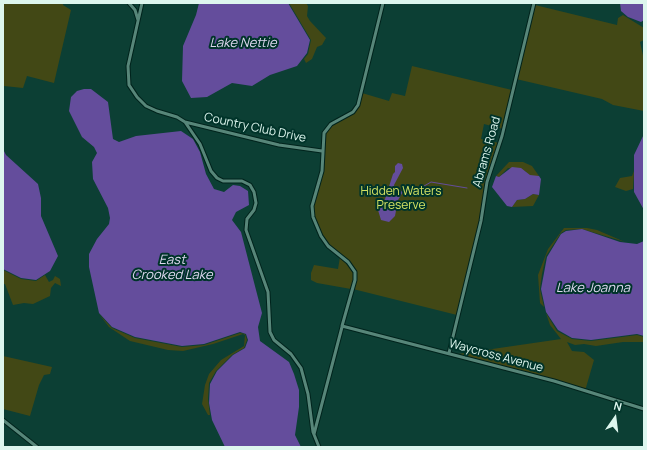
<!DOCTYPE html>
<html>
<head>
<meta charset="utf-8">
<style>
  body { margin:0 }
  #map { position:relative; width:647px; height:450px; overflow:hidden; background:#0c3f34; font-family:Manrope,sans-serif }
  canvas { display:block }
  .frame { position:absolute; inset:0; border:4px solid #ddf6ee; pointer-events:none }
  .north { position:absolute; left:595px; top:398px; width:40px; height:40px; -webkit-text-stroke:3px #00342a; paint-order:stroke; rotate:14deg; font-size:11px; font-weight:700; line-height:16px; text-align:center; color:#ddf6ee }
  .north::after { content:''; display:block; margin:auto; width:14px; height:18px; background:#ddf6ee; clip-path:polygon(50% 0,100% 100%,50% 72%,0 100%) }
</style>
</head>
<body>
<div id="map">
<canvas width="647" height="450"></canvas>
<div class="frame"></div>
<div class="north">N</div>
</div>
<script>
const g = document.querySelector('canvas').getContext('2d');
g.lineJoin = 'round';
function fill(path, color) {
  g.fillStyle = color;
  g.fill(path, 'evenodd');
}
function poly(rows) {
  const path = new Path2D();
  for (const r of rows) {
    path.moveTo(r[0], r[1]);
    for (let i = 2; i < r.length; i += 2) path.lineTo(r[i], r[i + 1]);
  }
  return path;
}
function stroke(path, color, width, dash) {
  g.strokeStyle = color;
  g.lineWidth = width;
  g.lineCap = dash ? 'butt' : 'round';
  g.setLineDash(dash || []);
  g.stroke(path);
}
function label(font, color, halo, rows, align = 'center') {
  g.font = font + ' Manrope,sans-serif';
  g.lineWidth = 4;
  g.setLineDash([]);
  g.textBaseline = 'middle';
  g.strokeStyle = halo;
  g.fillStyle = color;
  for (const [text, x, y, turn = 0] of rows) {
    g.save();
    g.translate(x, y);
    g.rotate((+turn || 0) * Math.PI / 180);
    g.textAlign = isNaN(turn) ? turn : align;
    if (halo) g.strokeText(text, 0, 0);
    g.fillText(text, 0, 0);
    g.restore();
  }
}
fill(poly([
  [3,3,63,3,63,5,71,10,54,83,27,76,23,88,4,86],
  [289,3,306,3,308,6,307,16,310,21,326,38,322,45,317,47,312,59,306,63,304,59,308,54,311,40],
  [535,5,617,25,618,18,623,15,644,28,644,40,640,42,644,60,644,111,613,105,602,99,516,79],
  [412,66,512,90,503,129,484,124,481,139,499,143,486,182,481,214,457,315,353,289,355,269,349,261,328,245,318,229,312,211,323,164,325,133,331,125,355,111,362,93,389,101,392,93,405,96],
  [509,162,523,162,532,166,539,176,530,176,525,171,508,168,499,177,496,176],
  [634,171,633,189,626,191,615,187,620,178,632,176],
  [533,194,539,195,533,206,512,207,517,200,525,199],
  [564,228,587,228,597,230,625,242,582,229,566,230,561,233,546,256,542,274,540,289,544,307,540,303,538,275,548,249],
  [340,257,354,272,354,280,351,289,317,283,311,280,311,273,314,265,338,269],
  [3,270,21,279,36,281,45,275,49,282,53,280,55,276,60,279,61,286,55,283,51,288,50,296,33,304,24,303,13,305,5,284,3,284],
  [546,313,557,331,572,339,591,341,637,335,644,337,644,342,623,342,596,346,584,344,575,345,567,342,572,351,584,352,594,360,585,391,458,354,561,339,550,325],
  [99,314,112,328,135,338,182,347,204,345,240,333,245,334,247,340,244,348,232,355,216,371,209,383,208,399,210,415,208,415,202,404,205,385,209,374,221,360,244,346,245,335,243,334,213,344,183,351,168,350,130,341,109,327],
  [3,356,52,367,50,374,44,375,39,385,30,416,3,409]
]), '#424815');
fill(poly([
  [199,3,288,3,310,40,307,53,297,66,270,75,252,86,232,83,207,97,191,98,182,81,183,46,196,15],
  [620,3,644,3,644,20,641,22,628,17,621,11],
  [84,89,91,89,108,102,113,139,119,142,136,136,181,131,193,139,200,152,206,174,214,189,224,192,233,185,240,186,248,191,249,205,236,212,232,220,241,232,256,290,262,313,258,327,260,341,289,362,294,374,299,390,299,407,295,435,301,447,225,447,212,420,209,403,210,384,217,371,233,355,245,348,248,340,246,334,240,332,204,344,182,346,135,337,112,327,99,313,89,267,89,254,97,239,109,224,110,218,108,208,93,179,92,162,97,153,94,147,82,137,69,111,71,97,77,91],
  [644,134,644,210,634,192,634,155],
  [3,149,6,155,38,184,41,198,41,216,58,256,50,271,36,280,21,278,3,269],
  [398,163,402,164,403,168,394,185,395,190,397,189,403,192,398,200,395,216,389,222,381,220,378,210,385,199,393,174,395,172,395,166],
  [512,167,521,168,530,175,539,176,541,179,539,195,533,194,525,199,517,200,512,207,507,206,492,187,496,176,499,177],
  [582,229,620,242,637,244,644,241,644,336,637,334,591,340,572,338,558,330,546,312,541,289,547,257,561,234,566,231]
]), '#644d9c');
stroke(poly([
  [403,192,419,189,431,182,467,188]
]), '#644d9c', 1);
const minor = poly([
  [129,3,135,10,138,20],
  [142,3,128,66,129,85,137,97,146,106,157,111,177,117,185,122,200,144,211,171,217,178,223,181,242,181,250,185,254,192,256,203,254,210,247,219,246,230,268,292,270,332,274,340,291,354,301,368,308,394,313,432,319,447],
  [383,3,358,105,353,112,331,124,324,133,322,171,312,206,313,217,321,236,328,246,348,262,355,272,355,280,342,326,554,381,644,409],
  [185,122,279,145,322,151],
  [449,353,481,221,487,182,502,136,534,3],
  [3,420,37,447],
  [314,434,342,327]
]);
stroke(minor, '#00231c', 5);
stroke(minor, '#578679', 3);
label('12px', '#ddf6ee', '#00342a', [
  ["Country Club Drive",255,128,12],
  ["Abrams Road",487,152,-74],
  ["Waycross Avenue",496,356,15]
]);
label('12px', '#d5e363', '#00342a', [
  ["Hidden Waters",401,192],
  ["Preserve",401,206]
]);
label('italic 13px', '#ddd8ef', '#00342a', [
  ["Lake Nettie",243,43],
  ["East",172,260],
  ["Crooked Lake",172,275],
  ["Lake Joanna",593,288]
]);
</script>
</body>
</html>
